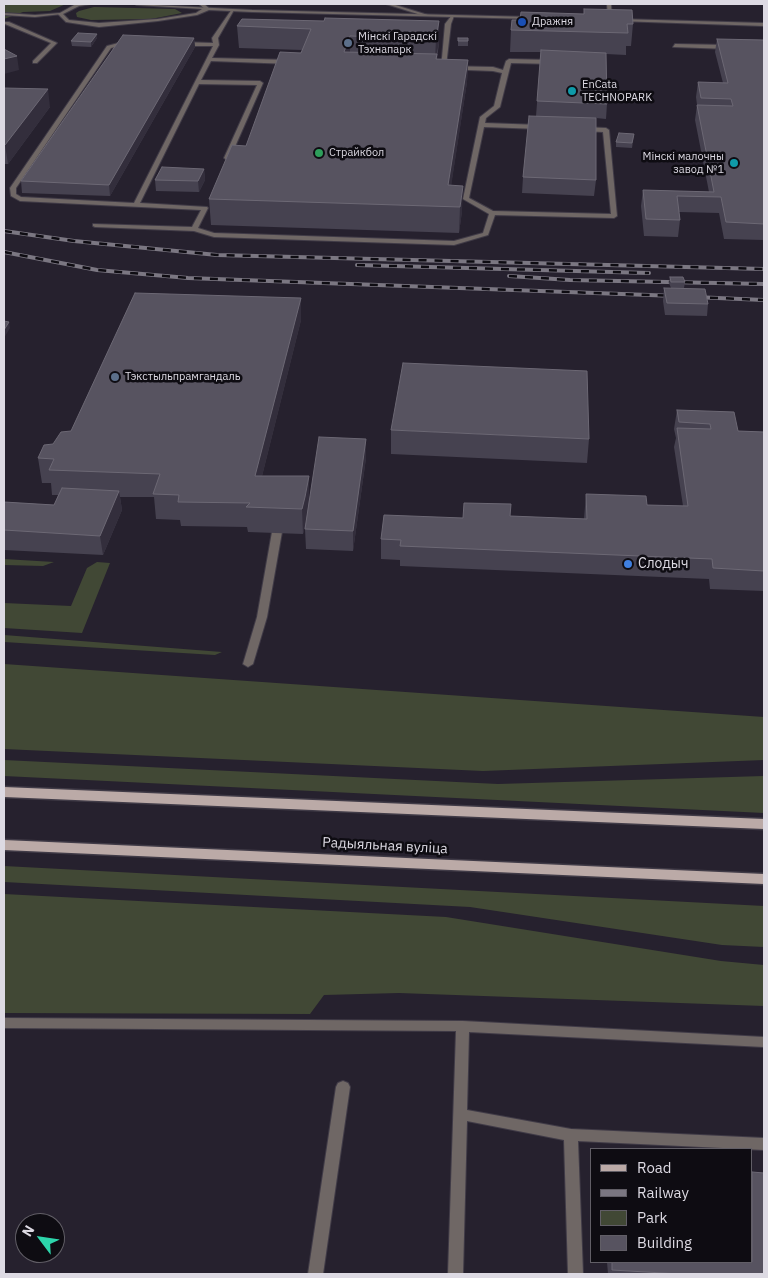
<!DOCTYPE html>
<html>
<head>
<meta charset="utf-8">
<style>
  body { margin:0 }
  #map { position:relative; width:768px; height:1278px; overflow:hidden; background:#26212e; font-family:"IBM Plex Sans",sans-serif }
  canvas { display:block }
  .frame { position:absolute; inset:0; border:5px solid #dddae3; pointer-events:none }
  .legend { position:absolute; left:590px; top:1148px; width:162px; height:115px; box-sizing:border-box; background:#0e0c12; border:1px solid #615e66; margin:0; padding:6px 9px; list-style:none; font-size:15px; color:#dddae3 }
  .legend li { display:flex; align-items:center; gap:10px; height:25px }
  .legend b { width:25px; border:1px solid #615e66 }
  .north { position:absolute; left:15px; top:1213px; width:50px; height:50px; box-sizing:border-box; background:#0e0c12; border:1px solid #615e66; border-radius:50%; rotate:301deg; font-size:14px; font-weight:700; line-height:20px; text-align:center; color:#dddae3 }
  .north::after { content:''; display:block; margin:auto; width:18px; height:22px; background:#2dd5ab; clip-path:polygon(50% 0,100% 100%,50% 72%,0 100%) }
</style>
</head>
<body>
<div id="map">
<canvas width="768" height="1278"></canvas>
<div class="frame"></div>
<ul class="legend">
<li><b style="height:6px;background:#bbaaa7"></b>Road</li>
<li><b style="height:6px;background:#7b7782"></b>Railway</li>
<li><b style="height:14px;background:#414835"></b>Park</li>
<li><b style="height:14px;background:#575360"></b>Building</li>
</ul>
<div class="north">N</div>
</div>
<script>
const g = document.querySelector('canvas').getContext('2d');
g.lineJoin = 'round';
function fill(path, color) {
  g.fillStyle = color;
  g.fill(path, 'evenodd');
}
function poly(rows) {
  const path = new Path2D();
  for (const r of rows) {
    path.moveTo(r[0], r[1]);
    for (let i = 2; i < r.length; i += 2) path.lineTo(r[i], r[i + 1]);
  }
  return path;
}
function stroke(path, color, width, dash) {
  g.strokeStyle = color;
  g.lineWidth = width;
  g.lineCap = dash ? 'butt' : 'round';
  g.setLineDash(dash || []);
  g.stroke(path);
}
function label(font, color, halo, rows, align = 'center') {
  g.font = font + ' "IBM Plex Sans",sans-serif';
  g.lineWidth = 5;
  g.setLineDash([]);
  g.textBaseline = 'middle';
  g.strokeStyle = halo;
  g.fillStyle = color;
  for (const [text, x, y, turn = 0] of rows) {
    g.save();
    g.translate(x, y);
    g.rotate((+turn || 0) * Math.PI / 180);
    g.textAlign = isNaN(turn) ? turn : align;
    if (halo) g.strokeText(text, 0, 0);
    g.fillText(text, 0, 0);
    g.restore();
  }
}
fill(poly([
  [4,4,66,4,50,11,23,12,4,19],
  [94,7,175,9,182,13,151,19,91,20,77,17,76,13,79,11],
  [4,559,54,562,43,566,4,565],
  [97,562,110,563,82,633,4,628,4,603,71,606,87,568],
  [4,635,222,652,215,655,4,642],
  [4,664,764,717,764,760,483,771,4,749],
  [4,760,498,784,764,776,764,813,4,776],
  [4,866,764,906,764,947,722,945,470,907,4,882],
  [4,894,446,917,721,961,764,965,764,1006,399,993,324,995,310,1014,4,1013]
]), '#414835');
const service = poly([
  [199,4,204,4,210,9,206,10,199,4],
  [386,4,392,4,428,15,424,16,386,4],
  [607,4,611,4,612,20,610,21,608,20,607,4],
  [232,9,234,10,218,38,219,45,212,58,291,60,294,62,291,64,211,61,201,80,260,81,263,83,230,158,227,160,224,158,257,85,199,84,140,203,207,207,208,208,198,228,214,233,454,241,483,233,489,214,463,199,480,117,494,106,502,73,493,71,441,69,445,24,452,15,454,16,451,24,446,66,493,67,503,70,506,61,509,59,553,60,556,62,553,64,511,63,500,107,486,118,485,123,540,125,543,127,540,129,484,127,469,198,493,211,611,214,603,132,582,131,579,129,582,127,606,128,609,130,617,216,614,218,495,215,488,235,454,245,214,237,194,231,95,227,93,226,93,224,192,227,201,210,20,201,11,196,10,188,107,46,130,40,132,43,111,48,16,188,16,194,21,197,134,203,213,46,182,46,179,44,182,42,213,43,212,38,232,9],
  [4,13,35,15,60,13,62,14,35,17,4,15,4,13],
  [5,22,9,22,57,43,37,63,33,63,33,61,51,43,5,24,5,22],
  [675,44,728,45,731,47,728,49,673,47,675,44],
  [277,529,282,532,267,617,253,664,248,667,243,664,257,617,272,532,277,529],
  [4,1018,463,1021,764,1037,764,1047,469,1032,467,1110,571,1129,764,1138,764,1150,578,1141,583,1274,568,1274,564,1140,467,1121,463,1274,448,1274,456,1031,4,1028,4,1018],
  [343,1081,348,1083,350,1087,323,1274,308,1274,336,1087,338,1083,343,1081]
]);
const minor = poly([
  [76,4,91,4,79,6,63,14,69,20,99,23,158,19,196,13,202,9,137,5,135,4,252,10,533,17,535,18,533,19,252,12,209,10,197,15,158,21,99,27,66,22,58,14,76,4],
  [620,19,764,23,764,26,618,21,620,19]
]);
const primary = poly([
  [4,787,764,819,764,829,4,797,4,787],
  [4,840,764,874,764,884,4,850,4,840]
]);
stroke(service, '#403b47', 2);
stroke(minor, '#403b47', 2);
stroke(primary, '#403b47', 3);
fill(service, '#6f6765');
fill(minor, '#6f6765');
fill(primary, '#bbaaa7');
const rail = poly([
  [4,231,74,241,217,255,764,269],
  [4,252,97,270,188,278,676,296],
  [357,265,649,273],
  [509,276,570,280,764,284],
  [694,297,764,300]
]);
stroke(rail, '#7b7782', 4);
stroke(rail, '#0e0c12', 2.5, [8]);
fill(poly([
  [584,9,633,24,631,46,626,46,626,55,606,54,607,104,606,119,596,118,596,180,594,196,522,193,523,177,536,116,541,52,510,52,511,30,520,20,584,14],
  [324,21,439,21,439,43,437,59,468,60,467,82,451,185,462,211,459,233,211,225,209,199,246,146,302,50,239,48,237,26],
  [97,38,91,47,72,46,71,41],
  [194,38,195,47,110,196,22,193,21,181],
  [458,38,468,38,468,46,458,46],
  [717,39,764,40,764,240,724,239,719,213,679,212,680,220,678,237,644,236,641,206,643,190,709,192,695,120,697,105,696,97,698,82,723,83,715,52],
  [4,88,50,107,8,164,4,164],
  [634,134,632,148,616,147,616,142],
  [204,169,205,180,199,192,156,191,155,180],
  [670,277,685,282,684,288,671,288,669,283],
  [664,288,708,304,707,316,665,315,663,301],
  [301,298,301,320,262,476,309,500,366,439,366,458,353,551,306,549,305,529,306,523,303,534,248,532,247,527,181,526,180,520,156,519,154,497,120,497,122,510,103,555,4,550,4,502,54,505,58,495,52,495,51,483,42,483,38,458,53,444,71,431],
  [677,410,738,431,764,432,764,591,710,589,709,579,400,566,400,560,381,559,381,539,463,518,510,516,584,519,586,494,647,505,683,506,674,447,676,438,674,429],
  [391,430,589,439,587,463,391,454],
  [607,1262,752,1262,764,1274,608,1274]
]), '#464250');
fill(poly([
  [439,21,439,43,435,61,436,39],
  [97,34,97,38,91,47,91,42],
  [350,36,350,58,344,52],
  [194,38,195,47,110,196,109,185],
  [17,56,19,70,4,74,4,59],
  [468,60,467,82,448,207,448,185],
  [48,89,50,107,8,164,5,145],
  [204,169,205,180,199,192,198,181],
  [463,186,462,211,459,233,460,207],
  [301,298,301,320,256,500,255,476],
  [9,322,10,328,4,338,4,330],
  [366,439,366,458,353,551,353,531],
  [309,476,309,500,306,522,303,534,302,509],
  [119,491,122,510,103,555,100,536]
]), '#332e3c');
const building = poly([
  [584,9,632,10,633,24,627,24,628,33,511,30,512,20,520,20,521,12,584,14,584,9],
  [325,18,439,21,436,39,350,36,344,52,437,54,436,59,468,60,448,185,463,186,460,207,209,199,232,145,246,146,280,52,301,53,311,29,237,26,242,19,324,21,325,18],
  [78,33,97,34,91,42,71,41,78,33],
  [123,35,194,38,109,185,21,181,123,35],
  [458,38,468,38,468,41,458,41,458,38],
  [717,39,764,40,764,224,726,222,721,197,677,196,680,220,646,219,643,190,714,192,697,105,733,106,731,99,701,98,698,82,728,83,717,39],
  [4,49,17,56,4,59,4,49],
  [541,50,606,53,607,104,537,101,541,50],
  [4,88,48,89,5,145,4,145,4,88],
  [529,116,596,118,596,180,523,177,529,116],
  [619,133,634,134,632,143,616,142,619,133],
  [162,167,204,169,198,181,155,180,162,167],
  [670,277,683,277,685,282,671,282,670,277],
  [664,288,705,289,708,304,667,303,664,288],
  [135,293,301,298,255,476,309,476,305,497,302,509,246,507,250,503,178,502,179,495,153,494,160,474,49,470,54,459,38,458,44,445,53,444,61,432,71,431,135,293],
  [4,321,9,322,4,330,4,321],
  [403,363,587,371,589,439,391,430,403,363],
  [677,410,734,412,738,431,764,432,764,571,713,568,712,559,400,546,401,540,381,539,384,515,463,518,464,503,511,504,510,516,587,519,586,494,646,496,647,505,688,506,677,428,711,429,710,424,679,422,677,410],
  [319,437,366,439,353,531,305,529,319,437],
  [62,488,119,491,100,536,4,530,4,502,54,505,62,488],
  [752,1172,764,1173,764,1274,680,1274,612,1270,612,1262,752,1262,752,1172]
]);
fill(building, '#575360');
stroke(building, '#6c6874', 1);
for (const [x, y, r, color] of [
  [522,22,5,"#1a4fb4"],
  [348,43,5,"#5c6f8a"],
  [572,91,5,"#0f9aa8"],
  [319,153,5,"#2e9e5b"],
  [734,163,5,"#0f9aa8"],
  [115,377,5,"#5c6f8a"],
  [628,564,5,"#3f7fe0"]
]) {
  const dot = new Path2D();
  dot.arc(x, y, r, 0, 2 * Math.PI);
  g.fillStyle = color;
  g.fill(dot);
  stroke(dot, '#0e0c12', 2);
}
label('11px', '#dddae3', '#0e0c12', [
  ["Дражня",532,22],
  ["Мінскі Гарадскі",358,37],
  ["Тэхнапарк",358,50],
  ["EnCata",582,85],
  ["TECHNOPARK",582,98],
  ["Страйкбол",329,153],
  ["Мінскі малочны",724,157,"right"],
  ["завод №1",724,170,"right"],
  ["Тэкстыльпрамгандаль",125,377]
], 'left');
label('14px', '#dddae3', '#0e0c12', [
  ["Слодыч",638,564]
], 'left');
label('14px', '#dddae3', '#0e0c12', [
  ["Радыяльная вуліца",385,846,3]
]);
</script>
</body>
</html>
